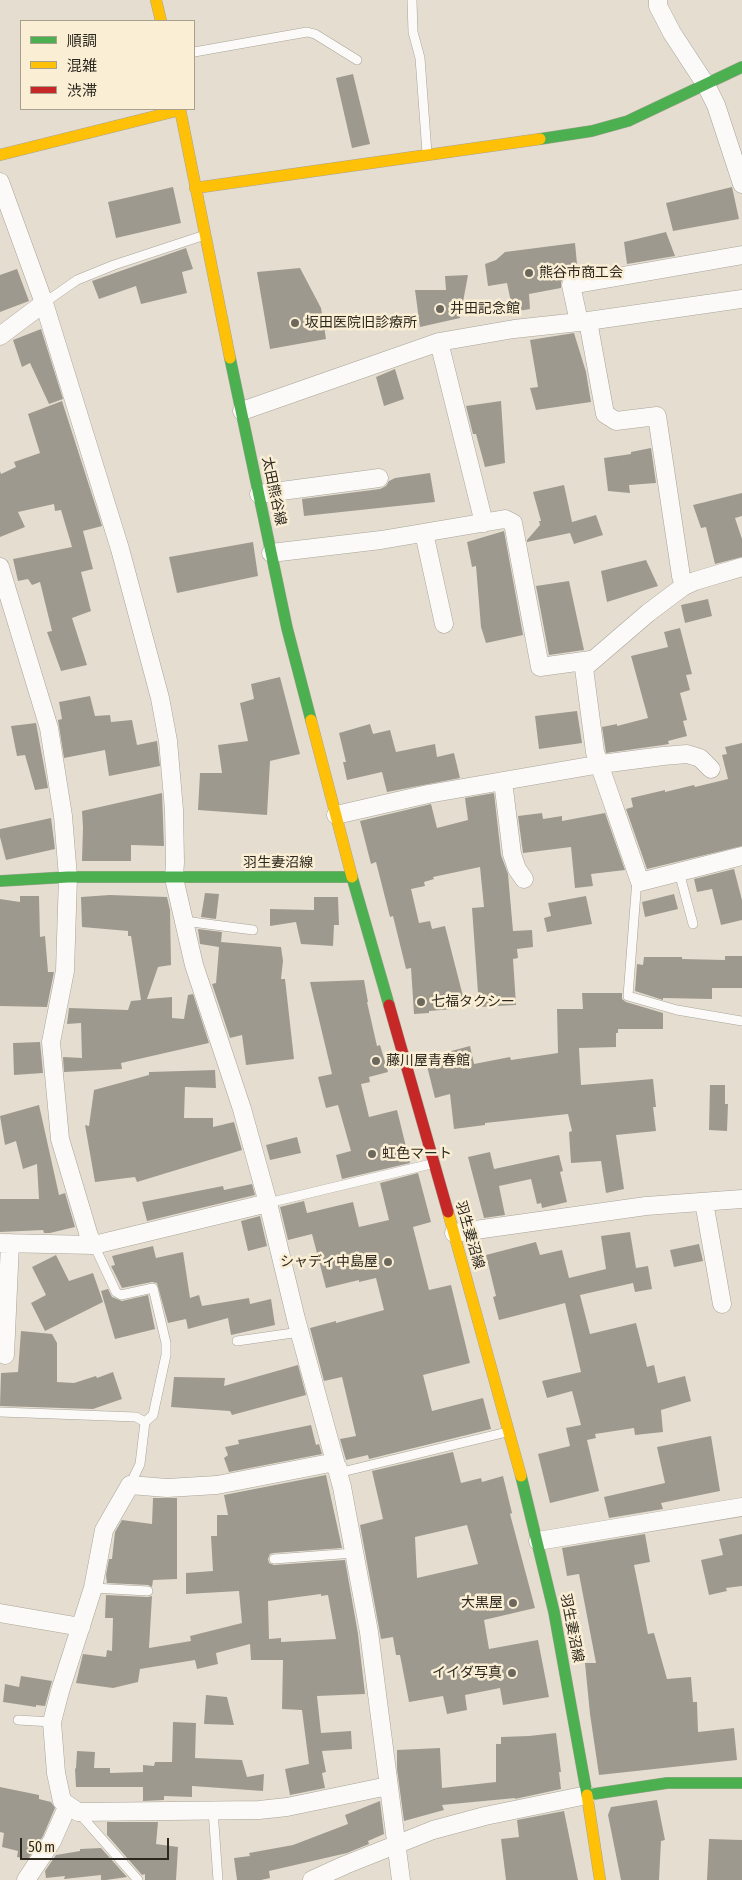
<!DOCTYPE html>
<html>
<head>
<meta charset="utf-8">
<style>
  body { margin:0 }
  #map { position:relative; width:742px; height:1880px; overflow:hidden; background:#e5ded0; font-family:"Asap Condensed","Noto Sans JP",sans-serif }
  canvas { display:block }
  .legend { position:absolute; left:20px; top:20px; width:175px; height:90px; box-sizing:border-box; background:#faeed5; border:1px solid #a89f8c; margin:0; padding:6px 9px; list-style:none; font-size:15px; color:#2d281f }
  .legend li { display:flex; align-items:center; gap:10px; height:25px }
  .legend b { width:25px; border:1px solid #a89f8c }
  .scale { position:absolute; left:20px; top:1838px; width:149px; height:22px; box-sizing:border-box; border:2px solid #2d281f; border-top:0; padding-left:6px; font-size:15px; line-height:18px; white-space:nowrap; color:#2d281f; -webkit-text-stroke:4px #faeed5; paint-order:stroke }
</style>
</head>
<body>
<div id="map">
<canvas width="742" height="1880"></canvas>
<ul class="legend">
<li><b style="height:6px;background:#4caf50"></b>順調</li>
<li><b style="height:6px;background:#ffc107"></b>混雑</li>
<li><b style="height:6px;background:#c62828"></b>渋滞</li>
</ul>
<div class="scale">50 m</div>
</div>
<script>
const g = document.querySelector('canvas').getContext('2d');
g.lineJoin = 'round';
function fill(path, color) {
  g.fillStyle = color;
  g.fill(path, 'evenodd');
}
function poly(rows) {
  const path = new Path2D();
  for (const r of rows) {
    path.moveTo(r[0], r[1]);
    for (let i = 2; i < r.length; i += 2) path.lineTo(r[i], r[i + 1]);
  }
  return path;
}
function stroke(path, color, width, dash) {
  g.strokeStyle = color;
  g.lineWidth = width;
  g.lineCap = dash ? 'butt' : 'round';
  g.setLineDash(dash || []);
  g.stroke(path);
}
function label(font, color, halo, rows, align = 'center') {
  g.font = font + ' "Asap Condensed","Noto Sans JP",sans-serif';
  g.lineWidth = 5;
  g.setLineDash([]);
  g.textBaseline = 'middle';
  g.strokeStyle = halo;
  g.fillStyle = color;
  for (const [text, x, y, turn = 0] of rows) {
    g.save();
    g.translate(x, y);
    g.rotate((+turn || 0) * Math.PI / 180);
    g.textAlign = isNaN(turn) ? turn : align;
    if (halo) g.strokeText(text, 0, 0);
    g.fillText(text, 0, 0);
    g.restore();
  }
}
fill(poly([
  [353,74,370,144,352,148,336,78],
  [173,187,181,223,116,238,108,202],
  [732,187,739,219,673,231,666,203],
  [666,232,675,256,627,264,624,242],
  [575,243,577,264,571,264,573,274,564,277,561,282,561,288,529,294,530,309,513,312,507,283,488,286,485,264,496,260,505,252],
  [186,248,193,269,182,272,187,293,141,304,136,286,99,299,92,281],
  [300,268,321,308,326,339,270,349,257,272],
  [17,269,29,301,0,312,0,275],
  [468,275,460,318,420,327,415,290,446,290,445,276],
  [41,329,63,399,49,404,30,363,22,367,13,340],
  [574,333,586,372,591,402,536,410,530,388,538,387,530,340],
  [395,369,404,399,384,406,376,377],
  [62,401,102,526,83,531,93,569,81,572,91,611,72,618,87,665,61,671,47,632,52,631,40,582,32,585,28,579,18,581,13,559,72,547,61,510,55,511,54,504,18,512,25,527,0,537,0,471,1,474,16,467,14,462,40,453,28,414],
  [501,401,505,463,485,467,476,434,473,434,466,406],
  [651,448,656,483,629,485,630,493,608,491,604,458,631,454,631,452],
  [430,473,435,502,304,516,302,499,380,489,386,486,389,481,395,478],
  [564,485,572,522,596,515,603,535,574,544,570,533,527,542,527,540,540,525,539,521,541,521,533,492],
  [742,493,742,516,735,518,742,539,742,557,715,564,706,527,701,528,693,505],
  [504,531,523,635,486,643,481,627,476,566,472,567,467,542],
  [253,542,258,576,177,593,169,557],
  [646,560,658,586,607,602,601,571],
  [569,581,584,650,549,655,536,586],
  [708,599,712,616,685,623,681,605],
  [680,628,692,674,686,675,690,690,680,693,687,720,683,721,687,736,668,741,669,744,663,745,606,753,602,727,617,724,617,726,648,718,631,656,668,647,664,632],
  [280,677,300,754,270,761,267,815,198,810,200,773,222,773,218,745,248,741,240,703,254,699,251,684],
  [90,696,95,716,110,715,111,722,132,720,137,745,157,741,160,766,109,776,105,750,64,758,58,720,62,719,59,702],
  [577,711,582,743,539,749,535,716],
  [36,723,48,788,35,790,25,755,17,756,11,726],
  [370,724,373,734,390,730,396,752,435,744,437,757,454,753,460,778,387,792,382,772,347,780,343,762,346,762,339,733],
  [742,743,742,846,647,869,626,809,633,807,631,798,665,790,665,792,694,785,695,787,728,779,722,755,727,754,725,747],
  [162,793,164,846,131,845,131,861,82,861,83,827,82,811],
  [494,793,501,855,508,874,513,931,532,930,533,947,517,949,518,958,513,959,516,1005,479,1007,472,908,484,907,480,867,433,877,434,879,424,882,425,886,411,889,419,923,430,921,432,929,445,926,466,1008,429,1011,429,1013,414,1014,411,968,406,969,393,916,390,917,376,862,371,864,360,821,431,804,437,828,468,820,465,798],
  [542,813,543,819,562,816,562,821,605,813,625,870,591,874,593,886,575,888,571,847,523,853,518,816],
  [51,818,55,849,6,860,0,837,0,829],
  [734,869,742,900,742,920,721,925,712,889,697,892,694,879],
  [205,893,219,894,216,919,201,917],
  [674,894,678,909,645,917,642,902],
  [110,895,167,897,170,910,171,965,158,967,147,999,172,997,172,1018,184,1019,188,995,193,994,209,1043,121,1063,122,1069,64,1072,63,1057,82,1058,81,1023,67,1024,69,1008,128,1010,131,1001,141,1000,131,936,128,936,128,931,82,927,81,897],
  [20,896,39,896,40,937,45,936,48,972,54,972,47,1007,0,1006,0,899,20,902],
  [586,896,592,924,547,932,544,918,551,916,548,903],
  [314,897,338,897,339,925,334,925,333,946,301,944,296,922,270,926,270,909,314,910],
  [198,929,222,932,221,942,281,947,283,961,281,979,285,979,294,1059,246,1065,242,1035,230,1038,212,984,216,983,219,947,200,944],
  [725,956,742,956,742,988,712,988,712,999,663,998,663,1000,635,991,637,964,643,965,644,957,682,957,682,959,725,960],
  [364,980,368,1002,367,1002,377,1046,380,1045,388,1072,369,1077,370,1082,361,1084,369,1117,397,1110,410,1163,342,1179,336,1155,351,1151,338,1105,326,1108,318,1077,332,1074,310,982],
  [582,993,622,993,622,999,626,1002,663,1013,663,1029,618,1029,618,1033,616,1033,616,1047,579,1048,581,1085,653,1079,656,1107,653,1107,656,1131,616,1135,624,1189,606,1193,601,1161,571,1163,569,1132,572,1131,568,1114,485,1123,485,1125,454,1129,450,1094,435,1098,425,1058,470,1046,474,1064,510,1057,511,1060,558,1053,557,1009,583,1009],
  [40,1042,43,1073,14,1075,13,1043],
  [215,1070,216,1088,185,1087,184,1118,213,1118,213,1127,234,1122,242,1150,137,1182,135,1177,95,1182,85,1125,89,1126,94,1090,149,1075,149,1072],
  [710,1085,725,1085,725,1104,728,1104,727,1131,709,1130],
  [39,1105,59,1195,65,1193,75,1227,50,1233,44,1233,43,1230,0,1232,0,1199,39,1199,37,1164,23,1169,16,1141,5,1145,0,1116],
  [297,1137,301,1153,270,1160,266,1145],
  [490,1152,494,1169,559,1155,563,1171,560,1172,567,1202,542,1208,541,1203,537,1204,531,1179,499,1186,505,1215,484,1218,468,1157],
  [418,1173,431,1222,413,1227,429,1290,451,1285,470,1363,423,1375,432,1411,483,1398,491,1429,369,1459,368,1455,346,1460,340,1439,356,1436,342,1377,324,1381,310,1328,336,1321,336,1323,384,1310,376,1278,359,1282,359,1280,326,1288,312,1234,288,1240,280,1207,304,1201,307,1213,353,1202,359,1227,389,1220,380,1183],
  [252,1184,255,1195,147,1221,142,1202,223,1186,224,1190],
  [260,1216,267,1246,248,1251,241,1221],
  [630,1232,636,1268,648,1266,652,1289,635,1292,633,1283,580,1295,590,1334,636,1323,647,1367,654,1365,658,1383,685,1376,691,1401,661,1410,663,1432,635,1435,634,1428,595,1434,596,1438,587,1440,599,1491,550,1503,538,1454,570,1446,566,1428,581,1425,572,1391,547,1398,542,1381,581,1372,565,1303,499,1320,493,1297,496,1296,486,1255,536,1242,540,1255,562,1250,569,1278,606,1269,601,1236],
  [699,1244,703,1261,674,1267,670,1250],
  [153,1246,156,1258,183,1252,190,1298,199,1295,202,1306,249,1298,250,1304,271,1299,275,1325,231,1335,228,1318,188,1329,186,1319,168,1323,157,1283,152,1282,122,1288,111,1266,115,1265,112,1256],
  [56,1255,69,1281,93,1273,103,1302,45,1331,31,1303,46,1295,32,1267],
  [108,1289,112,1297,122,1301,148,1295,155,1329,115,1339,101,1291],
  [21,1331,52,1334,57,1343,57,1382,74,1383,96,1376,97,1378,113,1372,122,1399,93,1409,0,1406,1,1373,18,1372],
  [298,1365,306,1395,232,1415,230,1411,171,1407,174,1377,225,1378,224,1386],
  [311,1425,316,1445,319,1444,322,1454,229,1472,224,1458,228,1455,225,1447,239,1444,238,1440],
  [711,1436,720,1491,661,1503,663,1509,609,1518,604,1497,665,1483,657,1447],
  [453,1452,461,1483,481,1478,482,1482,503,1476,512,1513,510,1514,535,1608,484,1620,489,1649,538,1640,549,1697,503,1705,500,1688,465,1695,467,1710,447,1714,443,1696,409,1702,400,1655,396,1655,393,1637,381,1639,360,1525,383,1519,372,1471],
  [467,1525,478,1564,417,1578,415,1537],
  [326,1475,342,1548,274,1553,270,1554,268,1559,269,1563,274,1565,345,1560,358,1634,365,1694,317,1696,321,1733,351,1731,352,1749,322,1751,326,1772,322,1773,325,1788,290,1795,285,1769,309,1764,302,1710,282,1709,283,1660,251,1660,250,1644,216,1653,218,1664,197,1669,195,1660,140,1669,138,1682,113,1688,76,1683,83,1654,106,1657,107,1650,112,1651,113,1618,105,1618,106,1595,148,1597,152,1596,149,1648,191,1641,190,1636,242,1623,239,1591,186,1594,186,1573,213,1571,211,1536,217,1536,217,1515,228,1515,224,1495],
  [321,1594,321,1596,328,1595,336,1639,281,1642,281,1638,269,1639,268,1601],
  [153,1498,177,1498,177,1579,153,1580,152,1587,148,1585,107,1583,106,1575,109,1559,112,1559,115,1532,122,1520,152,1524],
  [645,1534,650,1562,634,1565,648,1634,654,1633,667,1679,691,1677,693,1702,697,1702,698,1732,734,1728,737,1760,599,1775,590,1714,585,1663,596,1663,579,1574,567,1576,562,1548],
  [742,1534,742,1586,726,1588,727,1591,709,1595,701,1560,723,1555,719,1539],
  [21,1676,52,1681,45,1706,36,1705,36,1707,3,1702,5,1684,19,1687],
  [206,1695,227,1697,234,1725,204,1724],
  [173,1722,196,1723,195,1758,242,1760,247,1777,264,1774,263,1791,192,1786,192,1797,164,1796,164,1800,143,1801,143,1787,76,1787,75,1769,76,1768,77,1751,95,1752,94,1768,110,1768,110,1773,143,1772,143,1765,154,1766,155,1762,172,1762],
  [556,1733,561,1772,559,1772,561,1789,515,1799,515,1798,442,1805,444,1810,404,1821,397,1769,397,1750,440,1748,442,1788,496,1782,496,1744,501,1744,501,1737,529,1736],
  [0,1787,39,1795,39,1799,51,1802,55,1808,43,1836,28,1859,17,1857,18,1851,2,1847,4,1833,0,1832],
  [657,1800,665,1840,661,1841,659,1880,621,1880,608,1815,611,1807],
  [380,1801,384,1834,368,1841,369,1844,347,1853,269,1871,270,1878,261,1880,237,1880,234,1858,250,1856,249,1853,293,1845,348,1824,345,1815],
  [564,1811,578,1880,506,1880,501,1839,519,1837,517,1820],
  [107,1822,158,1822,156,1844,178,1847,176,1880,145,1880,145,1874,142,1875,107,1835],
  [709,1839,742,1840,742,1880,707,1880],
  [101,1848,127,1877,106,1880,101,1880,101,1875,64,1879,65,1876,46,1878,45,1871,56,1855,80,1851,80,1849]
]), '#9e998f');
const lane = poly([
  [412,0,413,32,420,58,427,153],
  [194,52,307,32,315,34,357,60],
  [44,303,77,280,114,265,202,236],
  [679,872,693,924],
  [637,879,628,996,677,1010,742,1021],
  [184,921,253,930],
  [268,1203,431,1164],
  [94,1245,116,1292,121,1295,153,1288,166,1343,166,1355,153,1415,145,1422,140,1464,130,1485],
  [237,1341,300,1332],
  [0,1412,136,1417,145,1422],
  [338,1468,346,1471,507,1432],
  [274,1559,354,1553],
  [93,1588,148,1591],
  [18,1720,52,1722],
  [213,1810,218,1880],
  [78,1812,138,1880]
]);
const street = poly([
  [658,0,658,6,672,33,706,85,716,105,742,184],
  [0,182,44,303,120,549,160,698,168,741,174,810,175,862,174,878,194,965,242,1109,268,1203,296,1319,342,1487,369,1632,401,1880],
  [588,321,605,414,616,421,657,416,681,576,684,586],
  [579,322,571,285,742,255],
  [0,336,44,303],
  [439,342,484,523],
  [242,411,439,342,514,329,588,321,742,299],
  [259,494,379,478],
  [424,533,444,624],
  [271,553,381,540,505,519,513,523,540,667,591,660],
  [0,567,49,728,63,816,68,877,65,971,51,1042,60,1139,89,1236,94,1245],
  [742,567,695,581,684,586,648,613,584,668,595,752,640,882,742,856],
  [503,781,512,854,517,869,524,879],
  [336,815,428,794,601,764,663,756,687,754,700,758,711,769],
  [704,1202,722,1304],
  [454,1233,646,1206,742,1199],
  [0,1243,94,1245,268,1203],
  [5,1355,10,1243],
  [338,1468,330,1463,217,1485,167,1488,130,1485,104,1530,93,1588,60,1691,52,1722,56,1773,62,1801,78,1812,259,1810,287,1807,388,1786],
  [538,1541,742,1507],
  [0,1613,81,1627],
  [26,1880,52,1841,68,1805],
  [312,1880,345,1865,433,1830,485,1816,587,1795]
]);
const fast = poly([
  [540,139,592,131,628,121,742,67],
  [230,358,287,628,311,720],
  [0,881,68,877,352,877,389,1005],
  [521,1476,554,1612,587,1795,667,1783,742,1783]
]);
const slow = poly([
  [156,0,161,21],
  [180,109,230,358],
  [0,155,180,110],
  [195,188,540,139],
  [311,720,352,877],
  [448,1212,521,1476],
  [587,1795,600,1880]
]);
const jam = poly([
  [389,1005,448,1212]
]);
stroke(lane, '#a8a398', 10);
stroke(street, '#a8a398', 19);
stroke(fast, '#a8a398', 12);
stroke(slow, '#a8a398', 12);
stroke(jam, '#a8a398', 12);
stroke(lane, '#fbfaf8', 9);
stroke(street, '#fbfaf8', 18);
stroke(fast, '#4caf50', 11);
stroke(slow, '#ffc107', 11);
stroke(jam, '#c62828', 11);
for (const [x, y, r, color] of [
  [529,273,5,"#6d685d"],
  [440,309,5,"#6d685d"],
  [295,323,5,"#6d685d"],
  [421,1002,5,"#6d685d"],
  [376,1061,5,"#6d685d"],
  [372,1154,5,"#6d685d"],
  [388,1262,5,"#6d685d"],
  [513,1603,5,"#6d685d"],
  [512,1673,5,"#6d685d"]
]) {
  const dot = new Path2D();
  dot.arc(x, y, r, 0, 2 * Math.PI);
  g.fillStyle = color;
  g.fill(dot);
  stroke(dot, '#faeed5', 2);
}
label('14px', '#2d281f', '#faeed5', [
  ["熊谷市商工会",539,273],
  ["井田記念館",450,309],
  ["坂田医院旧診療所",305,323],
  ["七福タクシー",431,1002],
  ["藤川屋青春館",386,1061],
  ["虹色マート",382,1154],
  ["シャディ中島屋",378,1262,"right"],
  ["大黒屋",503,1603,"right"],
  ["イイダ写真",502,1673,"right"]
], 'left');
label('14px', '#2d281f', '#faeed5', [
  ["太田熊谷線",274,491,78],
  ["羽生妻沼線",278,863],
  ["羽生妻沼線",470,1235,74],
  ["羽生妻沼線",572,1628,79]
]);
</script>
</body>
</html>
